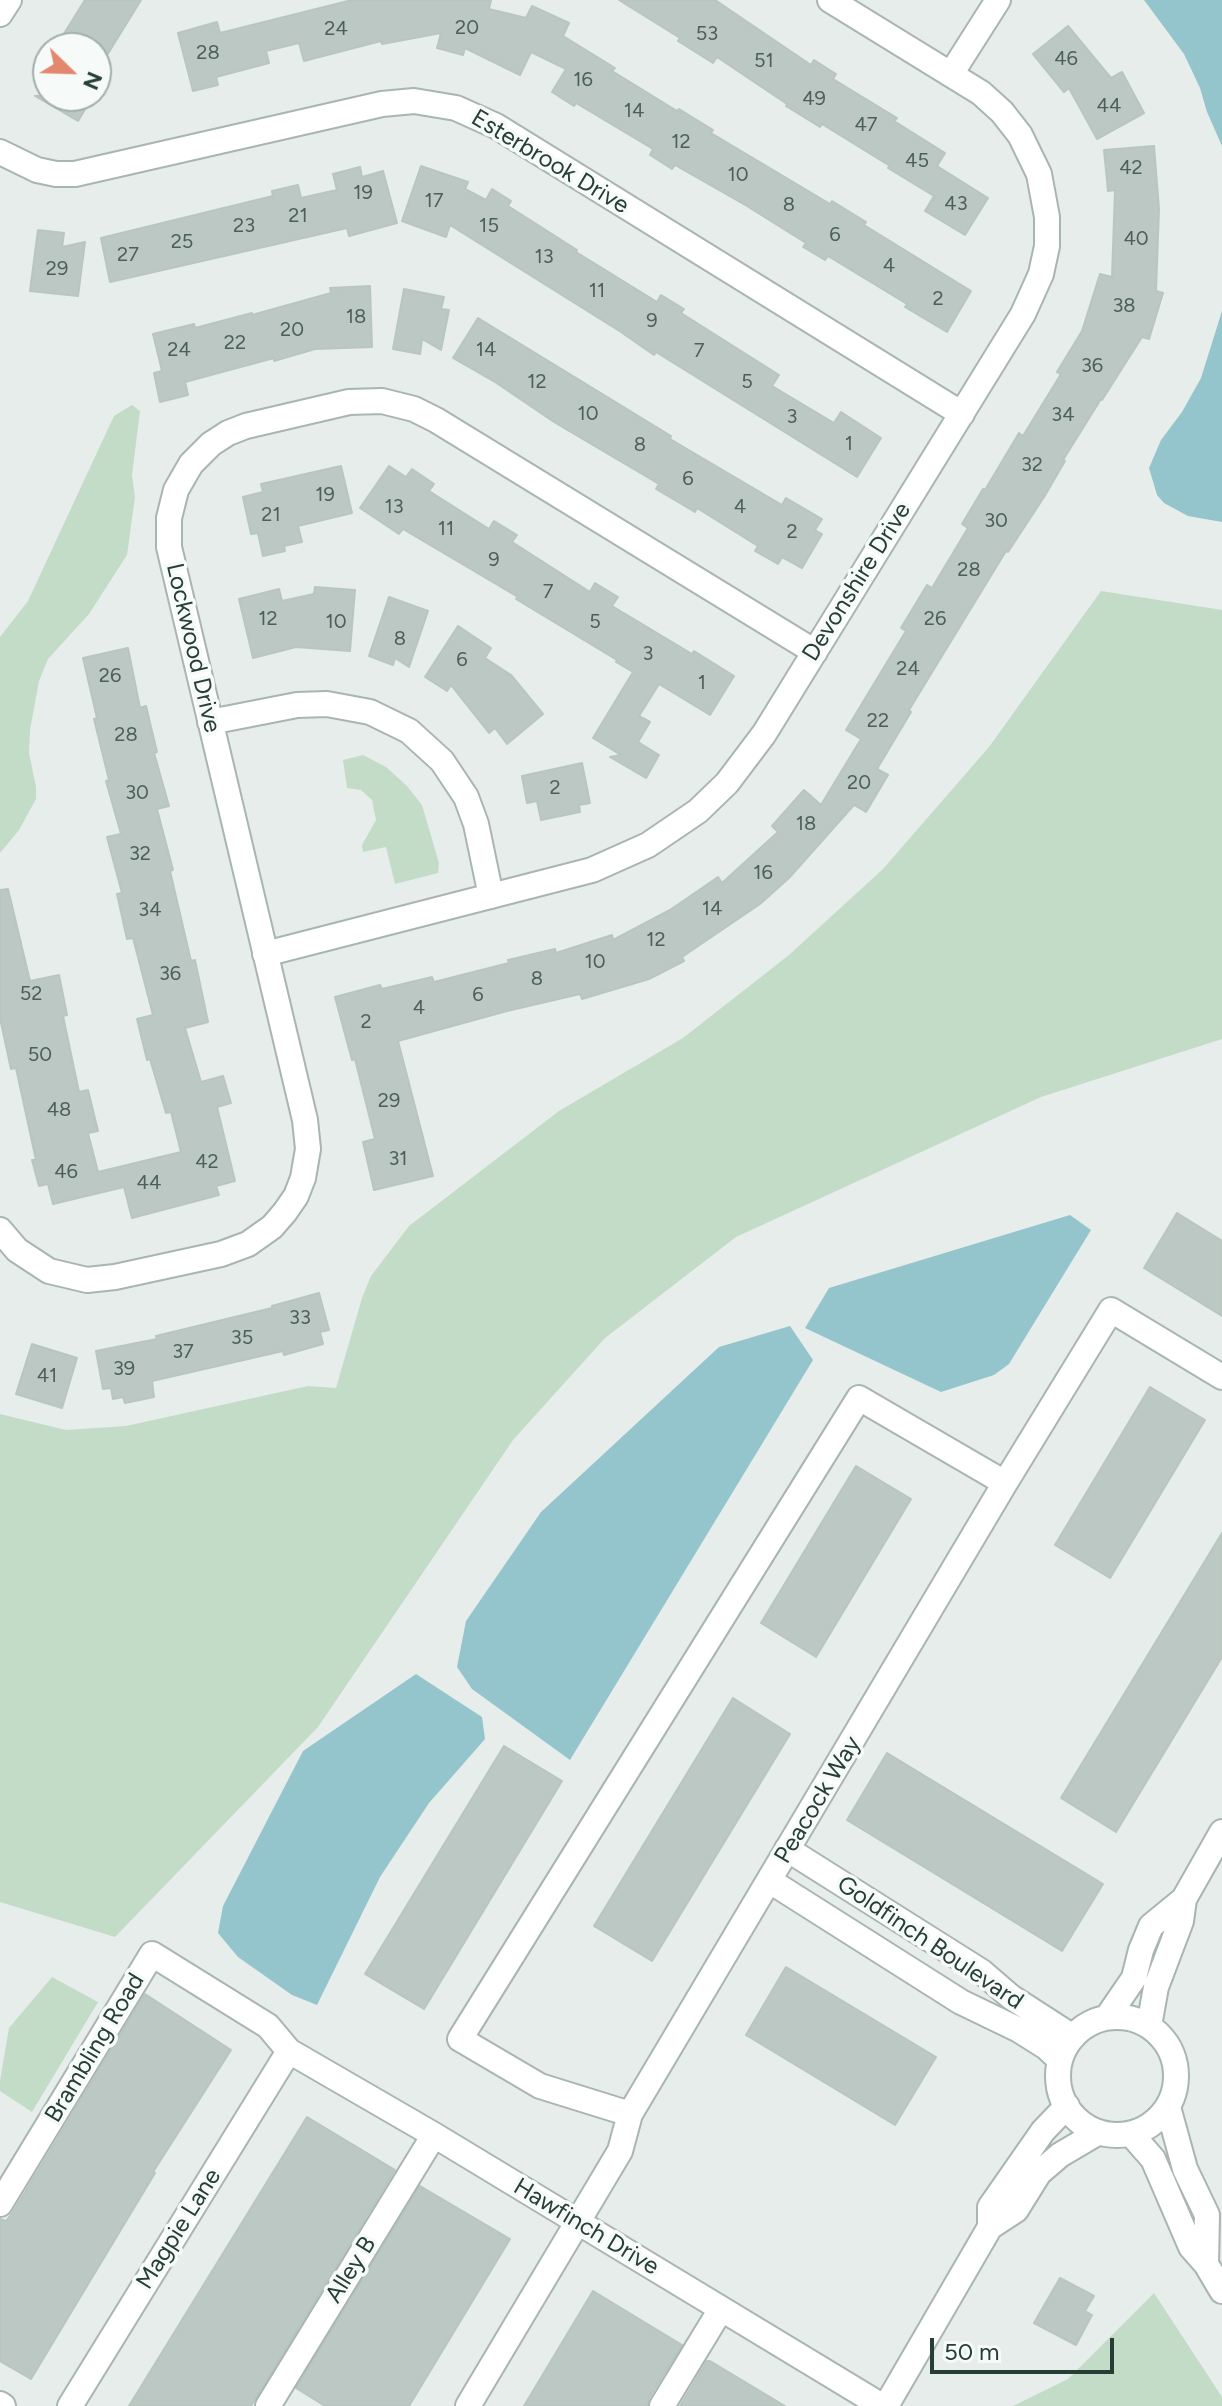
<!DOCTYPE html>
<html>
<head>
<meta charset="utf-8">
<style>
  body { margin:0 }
  #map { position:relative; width:1222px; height:2406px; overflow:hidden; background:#e6edea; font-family:Figtree,sans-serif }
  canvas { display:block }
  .north { position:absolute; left:32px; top:32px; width:80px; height:80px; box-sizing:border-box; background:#f6faf8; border:2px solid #a3afab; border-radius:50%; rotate:113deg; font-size:22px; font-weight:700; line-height:32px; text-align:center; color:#273e37 }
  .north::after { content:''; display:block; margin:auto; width:28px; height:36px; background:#e3886e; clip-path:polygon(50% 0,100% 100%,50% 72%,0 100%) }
  .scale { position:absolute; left:930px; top:2338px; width:184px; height:36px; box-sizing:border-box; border:4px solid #273e37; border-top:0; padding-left:10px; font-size:24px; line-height:28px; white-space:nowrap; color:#273e37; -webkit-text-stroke:6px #f6faf8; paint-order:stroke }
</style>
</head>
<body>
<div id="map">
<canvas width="1222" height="2406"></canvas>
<div class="north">N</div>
<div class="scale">50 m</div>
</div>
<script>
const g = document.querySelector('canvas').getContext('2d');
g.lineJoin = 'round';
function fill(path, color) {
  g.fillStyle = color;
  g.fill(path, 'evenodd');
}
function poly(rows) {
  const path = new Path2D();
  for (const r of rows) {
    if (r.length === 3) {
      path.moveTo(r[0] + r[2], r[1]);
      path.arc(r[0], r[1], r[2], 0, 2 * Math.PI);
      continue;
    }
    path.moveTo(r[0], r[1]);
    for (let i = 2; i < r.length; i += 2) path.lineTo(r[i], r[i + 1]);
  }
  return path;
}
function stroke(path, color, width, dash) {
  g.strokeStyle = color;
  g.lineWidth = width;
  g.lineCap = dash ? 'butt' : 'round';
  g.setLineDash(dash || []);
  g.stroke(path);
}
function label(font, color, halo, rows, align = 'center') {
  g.font = font + ' Figtree,sans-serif';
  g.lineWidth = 7;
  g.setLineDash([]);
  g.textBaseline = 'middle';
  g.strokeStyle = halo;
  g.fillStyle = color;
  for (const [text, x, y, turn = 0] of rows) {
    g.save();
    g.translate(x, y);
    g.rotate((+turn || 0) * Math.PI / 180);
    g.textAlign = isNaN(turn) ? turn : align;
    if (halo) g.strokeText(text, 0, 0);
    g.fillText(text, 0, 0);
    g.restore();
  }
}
fill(poly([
  [132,405,140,411,132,475,135,497,127,555,89,614,48,659,39,681,30,730,29,753,36,787,36,799,19,830,0,853,0,637,28,601,114,416],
  [1101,591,1222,610,1222,1039,1041,1097,736,1237,605,1338,513,1440,318,1727,115,1937,0,1902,0,1414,66,1430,126,1426,308,1386,336,1388,362,1298,371,1276,409,1226,559,1111,683,1038,789,955,883,869,989,747],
  [363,755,386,767,407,786,422,805,439,863,438,873,395,884,386,847,363,852,362,845,376,820,372,800,361,790,347,788,343,760],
  [52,1977,98,2002,32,2112,0,2091,0,2081,9,2028],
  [1154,2293,1222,2397,1222,2406,1013,2406,1068,2379]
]), '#c2dcc8');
fill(poly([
  [1144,0,1222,0,1222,146,1207,112,1200,88,1184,54],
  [1222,311,1222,522,1188,516,1164,503,1157,495,1149,468,1161,440,1182,412,1201,378],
  [1070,1215,1091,1230,1009,1364,994,1375,941,1392,805,1328,829,1288],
  [790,1326,813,1360,570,1760,472,1689,457,1667,466,1621,541,1512,719,1347],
  [416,1674,482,1717,485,1739,429,1803,380,1877,317,2005,292,1995,238,1957,218,1933,223,1906,303,1751]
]), '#95c5cc');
const building = poly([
  [85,0,141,0,96,73,96,48,73,48,60,40,85,0],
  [352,0,491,0,489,9,526,18,532,6,569,23,563,36,615,68,612,71,677,111,679,109,713,130,711,133,830,204,832,201,866,222,864,225,971,291,947,332,905,307,907,304,828,256,825,260,803,247,806,243,747,206,675,165,672,169,650,155,653,149,576,103,574,106,552,92,566,69,531,52,520,75,465,48,463,55,437,48,441,33,382,44,381,41,304,61,299,43,266,51,269,63,216,77,218,85,193,91,178,33,217,22,220,33,352,0],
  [619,0,715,0,811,65,814,60,836,74,833,79,897,118,894,121,945,153,937,166,988,198,965,235,925,211,934,196,888,168,890,166,822,124,820,127,786,106,787,104,717,57,713,63,678,41,680,38,619,0],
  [1068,26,1111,78,1122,72,1144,113,1097,139,1069,88,1064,92,1033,54,1068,26],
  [35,96,93,96,78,121,35,96],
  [1154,146,1159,209,1156,291,1163,293,1149,339,1142,337,1102,400,1101,399,1063,460,1065,461,1044,497,1008,552,1006,551,909,710,911,712,877,769,888,775,866,812,854,805,789,878,760,904,682,957,684,961,649,979,582,999,580,994,507,1011,398,1041,433,1176,374,1190,363,1142,375,1139,355,1059,352,1060,335,997,380,985,382,989,432,977,434,982,509,963,508,960,555,949,556,953,612,935,613,940,670,910,718,877,722,883,778,832,772,826,804,790,821,805,861,739,846,730,906,631,901,628,927,585,932,588,968,528,962,524,983,489,985,490,1019,433,1023,436,1061,374,1057,372,1082,331,1100,274,1112,277,1115,190,1108,191,1104,150,1154,146],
  [421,166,468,182,465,189,486,200,492,189,511,201,508,206,577,250,576,252,657,302,661,295,684,309,681,313,779,375,772,386,834,423,841,412,881,438,857,477,656,352,654,355,621,332,450,225,446,237,402,221,421,166],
  [360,167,362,177,383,171,397,223,349,236,347,228,110,282,101,238,273,196,272,191,298,185,301,198,337,190,333,174,360,167],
  [38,230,64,233,62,247,85,242,78,296,30,291,38,230],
  [370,286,372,347,315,349,274,361,274,358,185,382,188,395,160,402,154,373,162,371,153,334,194,324,195,328,252,313,252,315,331,293,330,288,370,286],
  [404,289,444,297,441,309,449,310,441,350,422,339,420,354,393,349,404,289],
  [478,318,671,436,670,439,782,505,786,498,822,519,815,530,822,534,802,568,782,557,778,564,755,551,758,546,697,508,695,512,656,489,659,484,554,422,495,382,453,358,478,318],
  [341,466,352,513,298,526,302,542,284,546,285,551,263,556,258,533,251,534,243,497,263,492,261,484,341,466],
  [389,466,406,477,412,469,434,484,429,491,489,529,494,521,517,535,512,542,590,592,595,583,618,597,612,606,692,654,694,651,734,676,710,715,659,684,639,716,650,722,638,742,659,755,646,778,610,757,621,755,593,738,633,672,616,662,617,660,516,599,518,597,403,529,399,534,360,508,389,466],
  [315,587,355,590,350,651,296,647,253,658,239,599,279,589,282,601,314,594,315,587],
  [389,597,428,611,409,667,395,658,393,665,369,656,389,597],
  [458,626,491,648,485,658,511,675,543,714,507,744,495,728,489,733,451,685,447,691,425,677,458,626],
  [128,648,140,708,146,706,157,752,154,753,169,806,157,809,173,870,170,871,191,961,195,960,208,1022,185,1028,201,1082,223,1076,231,1103,217,1107,235,1181,216,1186,219,1195,132,1218,124,1187,53,1204,48,1184,39,1186,32,1160,36,1160,16,1068,11,1069,0,1018,0,890,8,889,30,981,59,975,67,1015,63,1016,79,1092,88,1090,98,1131,88,1133,98,1172,181,1152,171,1112,166,1113,150,1059,147,1060,137,1019,153,1015,133,938,127,939,117,894,122,893,107,837,121,834,106,781,109,780,94,719,97,718,83,658,128,648],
  [582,763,590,803,579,805,580,812,541,820,537,801,527,803,522,776,582,763],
  [1177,1213,1222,1241,1222,1316,1144,1268,1177,1213],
  [319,1293,329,1330,320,1332,323,1344,284,1355,283,1351,152,1381,154,1397,125,1403,123,1397,113,1399,111,1388,103,1389,96,1351,157,1339,156,1336,272,1308,272,1306,319,1293],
  [32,1344,77,1358,62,1408,16,1394,32,1344],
  [1150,1387,1205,1420,1110,1578,1055,1545,1150,1387],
  [856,1466,911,1499,816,1657,761,1623,856,1466],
  [1222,1533,1222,1657,1116,1832,1061,1798,1222,1533],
  [733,1698,790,1734,652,1961,594,1926,733,1698],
  [504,1746,562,1781,424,2009,365,1974,504,1746],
  [887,1753,1103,1884,1062,1951,847,1820,887,1753],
  [786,1967,936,2057,895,2125,746,2035,786,1967],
  [145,1994,231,2050,153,2172,155,2173,31,2379,0,2361,0,2219,6,2221,13,2212,145,1994],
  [307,2117,395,2170,251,2406,129,2406,307,2117],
  [420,2186,510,2239,409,2406,325,2406,296,2388,420,2186],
  [1060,2278,1094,2296,1085,2311,1092,2315,1076,2345,1034,2323,1060,2278],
  [593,2291,682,2345,649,2398,647,2406,524,2406,593,2291],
  [707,2361,710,2361,785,2406,680,2406,707,2361]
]);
fill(building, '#bcc8c3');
stroke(building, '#b9c6c0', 2);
const street = poly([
  [0,14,9,0],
  [951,74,998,0],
  [0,152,37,170,56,174,75,174,382,104,414,101,456,108,496,126,962,414],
  [210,722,297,705,327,704,370,712,409,731,442,761,466,797,476,824,491,896],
  [265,954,592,870,648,845,698,811,727,783,764,734,1023,314,1041,274,1047,246,1047,217,1039,174,1020,135,1002,112,981,93,830,0],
  [0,1230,17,1250,49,1271,87,1280,115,1277,221,1254,248,1244,272,1227,285,1212,296,1196,303,1178,308,1149,305,1120,169,547,169,518,176,490,191,464,211,444,228,433,246,426,349,402,382,401,414,409,436,420,815,652],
  [787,1849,982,1972,1011,1997,1073,2037],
  [770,1881,961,2002,1019,2030,1046,2047,1060,2060],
  [1108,2016,1134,1978,1141,1950,1151,1926,1184,1899,1222,1832],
  [1117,2076,59],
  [1149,2026,1156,1987,1181,1921,1184,1899],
  [1168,2107,1185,2169,1207,2215,1206,2264,1222,2291],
  [630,2114,540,2086,460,2039,859,1398,1005,1483],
  [1131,2134,1153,2159,1191,2247,1206,2264],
  [0,2204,152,1954,268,2026,289,2051,434,2135,882,2406],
  [990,2227,990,2207,1043,2131,1067,2106],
  [0,2404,3,2406],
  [70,2406,289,2051],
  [268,2406,434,2135],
  [468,2406,620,2151,630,2114,1005,1483,1111,1310,1222,1377],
  [662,2406,721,2309],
  [886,2406,990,2227,1016,2210,1039,2173,1060,2155,1099,2132]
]);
stroke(street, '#a9b5b1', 28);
stroke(street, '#fff', 24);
label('20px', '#4c605a', null, [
  ["20",467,28],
  ["24",336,29],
  ["53",707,34],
  ["28",208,53],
  ["46",1066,59],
  ["51",764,61],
  ["16",583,80],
  ["49",814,99],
  ["44",1109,106],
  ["14",634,111],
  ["47",866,125],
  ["12",681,142],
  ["45",917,161],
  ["42",1131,168],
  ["10",738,175],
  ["19",363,193],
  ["17",434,201],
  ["43",956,204],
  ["8",789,205],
  ["21",298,216],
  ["23",244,226],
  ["15",489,226],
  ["6",835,235],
  ["40",1136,239],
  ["25",182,242],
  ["27",128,255],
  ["13",544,257],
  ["4",889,266],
  ["29",57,269],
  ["11",597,291],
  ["2",938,299],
  ["38",1124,306],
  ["18",356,317],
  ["9",652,321],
  ["20",292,330],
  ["22",235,343],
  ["24",179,350],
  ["14",486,350],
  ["7",699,351],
  ["36",1092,366],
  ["12",537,382],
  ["5",747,382],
  ["10",588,414],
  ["34",1063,415],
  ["3",792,417],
  ["1",849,444],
  ["8",640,445],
  ["32",1032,465],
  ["6",688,479],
  ["19",325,495],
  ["13",394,507],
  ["4",740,507],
  ["21",271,515],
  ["30",996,521],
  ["11",446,529],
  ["2",792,532],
  ["9",494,560],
  ["28",969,570],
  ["7",548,592],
  ["12",268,619],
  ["26",935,619],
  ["10",336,622],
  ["5",595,622],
  ["8",400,639],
  ["3",648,654],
  ["6",462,660],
  ["24",908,669],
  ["26",110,676],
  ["1",702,683],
  ["22",878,721],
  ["28",126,735],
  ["20",859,783],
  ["2",555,788],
  ["30",137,793],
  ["18",806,824],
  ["32",140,854],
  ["16",763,873],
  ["14",712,909],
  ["34",150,910],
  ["12",656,940],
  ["10",595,962],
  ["36",170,974],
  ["8",537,979],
  ["52",31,994],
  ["6",478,995],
  ["4",419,1008],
  ["2",366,1022],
  ["50",40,1055],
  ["29",389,1101],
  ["48",59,1110],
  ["31",398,1159],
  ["42",207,1162],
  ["46",66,1172],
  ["44",149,1183],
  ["33",300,1318],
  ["35",242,1338],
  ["37",183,1352],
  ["39",124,1369],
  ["41",47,1376]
]);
label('24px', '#273e37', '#f6faf8', [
  ["Esterbrook Drive",550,162,31],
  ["Devonshire Drive",857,582,-58],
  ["Lockwood Drive",193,648,77],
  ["Peacock Way",818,1800,-59],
  ["Goldfinch Boulevard",930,1943,34],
  ["Brambling Road",95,2048,-59],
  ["Hawfinch Drive",586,2227,31],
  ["Magpie Lane",179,2229,-58],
  ["Alley B",351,2270,-58]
]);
</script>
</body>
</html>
